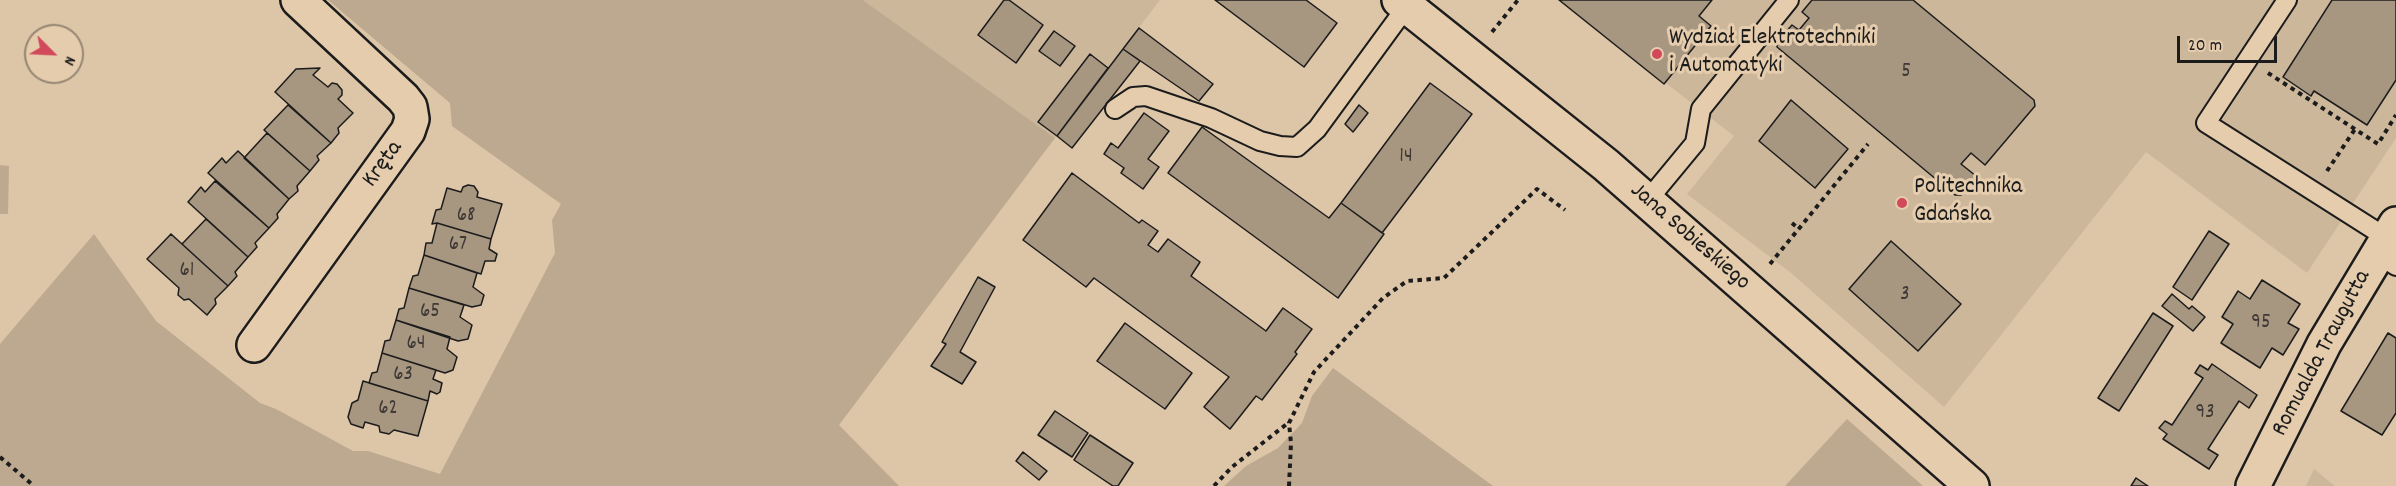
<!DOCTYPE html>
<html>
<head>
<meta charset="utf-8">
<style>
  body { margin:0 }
  #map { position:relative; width:2396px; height:486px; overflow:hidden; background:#ddc5a7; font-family:Dekko,sans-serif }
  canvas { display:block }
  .north { position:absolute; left:24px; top:24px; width:60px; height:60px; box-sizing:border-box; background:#e5ccad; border:2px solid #958673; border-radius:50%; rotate:114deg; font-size:16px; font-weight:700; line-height:24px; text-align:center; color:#1c1c1c }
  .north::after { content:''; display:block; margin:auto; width:21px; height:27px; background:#d1495b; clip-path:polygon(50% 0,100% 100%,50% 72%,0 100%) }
  .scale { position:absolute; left:2177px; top:36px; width:100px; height:27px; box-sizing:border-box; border:3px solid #1c1c1c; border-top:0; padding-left:8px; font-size:18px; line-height:21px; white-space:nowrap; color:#1c1c1c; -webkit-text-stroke:4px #e5ccad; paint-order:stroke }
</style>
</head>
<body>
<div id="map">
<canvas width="2396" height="486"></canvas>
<div class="north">N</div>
<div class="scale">20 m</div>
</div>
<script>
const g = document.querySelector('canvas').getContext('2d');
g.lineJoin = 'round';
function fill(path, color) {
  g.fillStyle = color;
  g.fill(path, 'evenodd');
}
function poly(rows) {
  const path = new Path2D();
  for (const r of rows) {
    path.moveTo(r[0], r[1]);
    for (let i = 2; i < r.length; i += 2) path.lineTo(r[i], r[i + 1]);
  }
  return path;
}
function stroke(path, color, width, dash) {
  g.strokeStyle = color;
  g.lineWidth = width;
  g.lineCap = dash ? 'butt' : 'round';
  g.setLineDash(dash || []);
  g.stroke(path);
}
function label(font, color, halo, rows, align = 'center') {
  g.font = font + ' Dekko,sans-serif';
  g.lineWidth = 6;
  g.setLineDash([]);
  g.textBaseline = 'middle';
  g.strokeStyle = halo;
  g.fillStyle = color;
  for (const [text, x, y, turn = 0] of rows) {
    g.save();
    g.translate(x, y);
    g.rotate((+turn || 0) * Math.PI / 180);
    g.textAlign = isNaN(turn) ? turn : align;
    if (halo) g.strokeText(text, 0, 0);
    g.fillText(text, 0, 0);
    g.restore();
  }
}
fill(poly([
  [863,0,1160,0,1055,138],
  [1559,0,2396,0,2396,138,2307,273,2146,152,1944,407,1791,273,1687,194,1734,136],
  [2314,469,2335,486,2306,486]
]), '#cdb79b');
fill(poly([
  [328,0,863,0,1055,138,839,425,899,486,0,486,0,344,94,234,156,321,260,403,276,409,353,451,368,451,440,474,555,253,552,220,561,204,452,126,450,103],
  [0,165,9,166,8,214,0,214],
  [1333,368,1493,486,1224,486,1246,466,1278,448,1302,423,1312,396],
  [1847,419,1923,486,1785,486]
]), '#bda990');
const building = poly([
  [1004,0,1009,0,1043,25,1016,63,978,35,1004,0],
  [1215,0,1306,0,1337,23,1304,67,1215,0],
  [1559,0,1712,0,1699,16,1711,26,1664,84,1559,0],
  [1812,0,1913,0,2034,100,2035,106,1985,165,1971,153,1961,164,1976,176,1961,195,1955,195,1777,47,1777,42,1792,25,1799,30,1809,18,1802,12,1812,0],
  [2332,0,2396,0,2396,80,2367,125,2314,91,2311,96,2283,77,2332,0],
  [1139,28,1213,84,1199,101,1123,49,1139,28],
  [1054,31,1075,46,1060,66,1039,51,1054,31],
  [1123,49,1140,61,1072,148,1057,136,1123,49],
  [1090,54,1108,68,1057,136,1038,122,1090,54],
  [320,68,313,75,328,87,332,83,337,84,342,90,342,95,338,99,353,113,338,128,339,133,331,143,275,92,296,69,320,68],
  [1430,83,1472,114,1382,233,1341,203,1430,83],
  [1791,100,1848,149,1815,188,1759,141,1791,100],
  [288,105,331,143,317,156,319,160,310,171,264,130,288,105],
  [1359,105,1368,113,1353,132,1345,124,1359,105],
  [1144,113,1169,131,1148,159,1159,167,1143,189,1121,173,1124,168,1104,154,1111,143,1118,148,1144,113],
  [1202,127,1329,218,1341,203,1384,234,1338,298,1168,173,1202,127],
  [267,133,310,171,297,186,298,191,289,199,244,158,267,133],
  [238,151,289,199,277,214,278,218,269,228,208,173,222,158,226,163,238,151],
  [1072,173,1139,223,1142,220,1158,231,1148,245,1158,252,1168,239,1200,262,1191,276,1266,331,1283,308,1312,329,1295,352,1297,354,1262,400,1256,396,1230,429,1204,407,1229,377,1094,278,1086,287,1023,240,1072,173],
  [215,181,269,228,255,243,257,247,248,257,188,202,201,187,205,192,215,181],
  [468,185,474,186,478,192,477,197,502,204,491,239,437,223,432,224,436,210,441,209,447,188,461,192,463,187,468,185],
  [206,219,248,257,235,272,237,276,228,286,182,244,206,219],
  [437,223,491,239,489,249,497,254,495,261,485,261,481,274,424,255,426,243,432,243,437,223],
  [2209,231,2229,244,2192,300,2173,287,2209,231],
  [171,234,228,286,215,299,216,304,207,315,189,299,184,300,178,295,179,288,147,259,171,234],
  [1891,241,1961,304,1918,351,1849,289,1891,241],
  [424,255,477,273,473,287,484,295,481,305,472,307,409,288,413,276,418,275,424,255],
  [978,277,995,287,960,352,976,362,962,384,931,366,946,344,942,342,978,277],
  [2262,280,2300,304,2288,323,2299,329,2283,355,2272,348,2260,368,2221,343,2233,324,2222,317,2238,291,2250,299,2262,280],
  [409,288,464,305,460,317,472,325,468,339,458,341,396,320,399,309,404,308,409,288],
  [2172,294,2189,309,2192,306,2205,317,2193,331,2162,306,2172,294],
  [2153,313,2173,326,2119,411,2098,398,2153,313],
  [396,320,450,337,447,349,457,357,453,370,445,373,382,353,385,341,390,340,396,320],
  [1125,323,1192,373,1165,409,1097,361,1125,323],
  [2388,333,2396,338,2396,413,2382,435,2341,411,2388,333],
  [382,353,436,370,433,379,442,383,440,392,437,394,430,391,428,401,369,383,372,373,377,372,382,353],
  [2212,364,2257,395,2249,408,2239,401,2208,449,2218,455,2209,469,2163,439,2167,434,2159,428,2165,421,2172,425,2203,378,2195,373,2200,365,2208,370,2212,364],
  [363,381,428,401,418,436,394,430,389,434,380,432,379,426,365,422,363,428,351,424,348,417,352,403,358,400,363,381],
  [1055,411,1088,433,1072,457,1038,435,1055,411],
  [1090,435,1133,463,1118,486,1113,486,1074,460,1090,435],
  [1023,452,1047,471,1039,480,1016,461,1023,452],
  [2136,478,2148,486,2131,486,2136,478]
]);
fill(building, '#a79680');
stroke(building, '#1c1c1c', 1.5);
const lane = poly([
  [2287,0,2206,123,2387,238],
  [1115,109,1133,97,1146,96,1211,118,1260,141,1280,146,1297,147,1317,129,1407,6],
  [1647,201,1695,143,1701,109,1789,0],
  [2377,254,2396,266]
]);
const street = poly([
  [254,345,408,131,412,119,410,107,403,98,298,0]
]);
const secondary = poly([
  [1399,0,1606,165,1972,486],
  [2253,486,2324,344,2396,224]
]);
stroke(lane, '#1c1c1c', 22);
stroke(street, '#1c1c1c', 38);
stroke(secondary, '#1c1c1c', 38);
stroke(poly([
  [1492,32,1518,0],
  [2268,73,2378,144,2396,115],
  [2327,171,2355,129],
  [1792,223,1799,229],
  [1770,264,1868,144],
  [0,457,34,486],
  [1214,486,1232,467,1288,423],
  [1289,486,1291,443,1289,423,1314,372,1383,298,1407,281,1444,278,1537,189,1565,210]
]), '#1c1c1c', 4, [4.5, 4.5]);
stroke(lane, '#e5ccad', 18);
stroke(street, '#e5ccad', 33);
stroke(secondary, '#e5ccad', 33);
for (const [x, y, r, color] of [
  [1657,54,6,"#d1495b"],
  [1902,203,6,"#d1495b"]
]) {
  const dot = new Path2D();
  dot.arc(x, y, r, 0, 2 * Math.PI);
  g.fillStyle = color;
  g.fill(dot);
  stroke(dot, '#e5ccad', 2);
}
label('21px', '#3f3a35', null, [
  ["5",1906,73],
  ["14",1406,158],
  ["68",466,217],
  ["67",458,246],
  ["61",187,272],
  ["3",1905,296],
  ["65",430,313],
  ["95",2261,324],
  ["64",416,345],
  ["63",403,376],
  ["62",388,410],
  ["93",2205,414]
]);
label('24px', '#1c1c1c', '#e5ccad', [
  ["Wydział Elektrotechniki",1669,40],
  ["i Automatyki",1669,68],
  ["Politechnika",1914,189],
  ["Gdańska",1914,217]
], 'left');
label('24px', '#1c1c1c', '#e5ccad', [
  ["Kręta",384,165,-54],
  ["Jana Sobieskiego",1689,238,41],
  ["Romualda Traugutta",2323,354,-62]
]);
</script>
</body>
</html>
